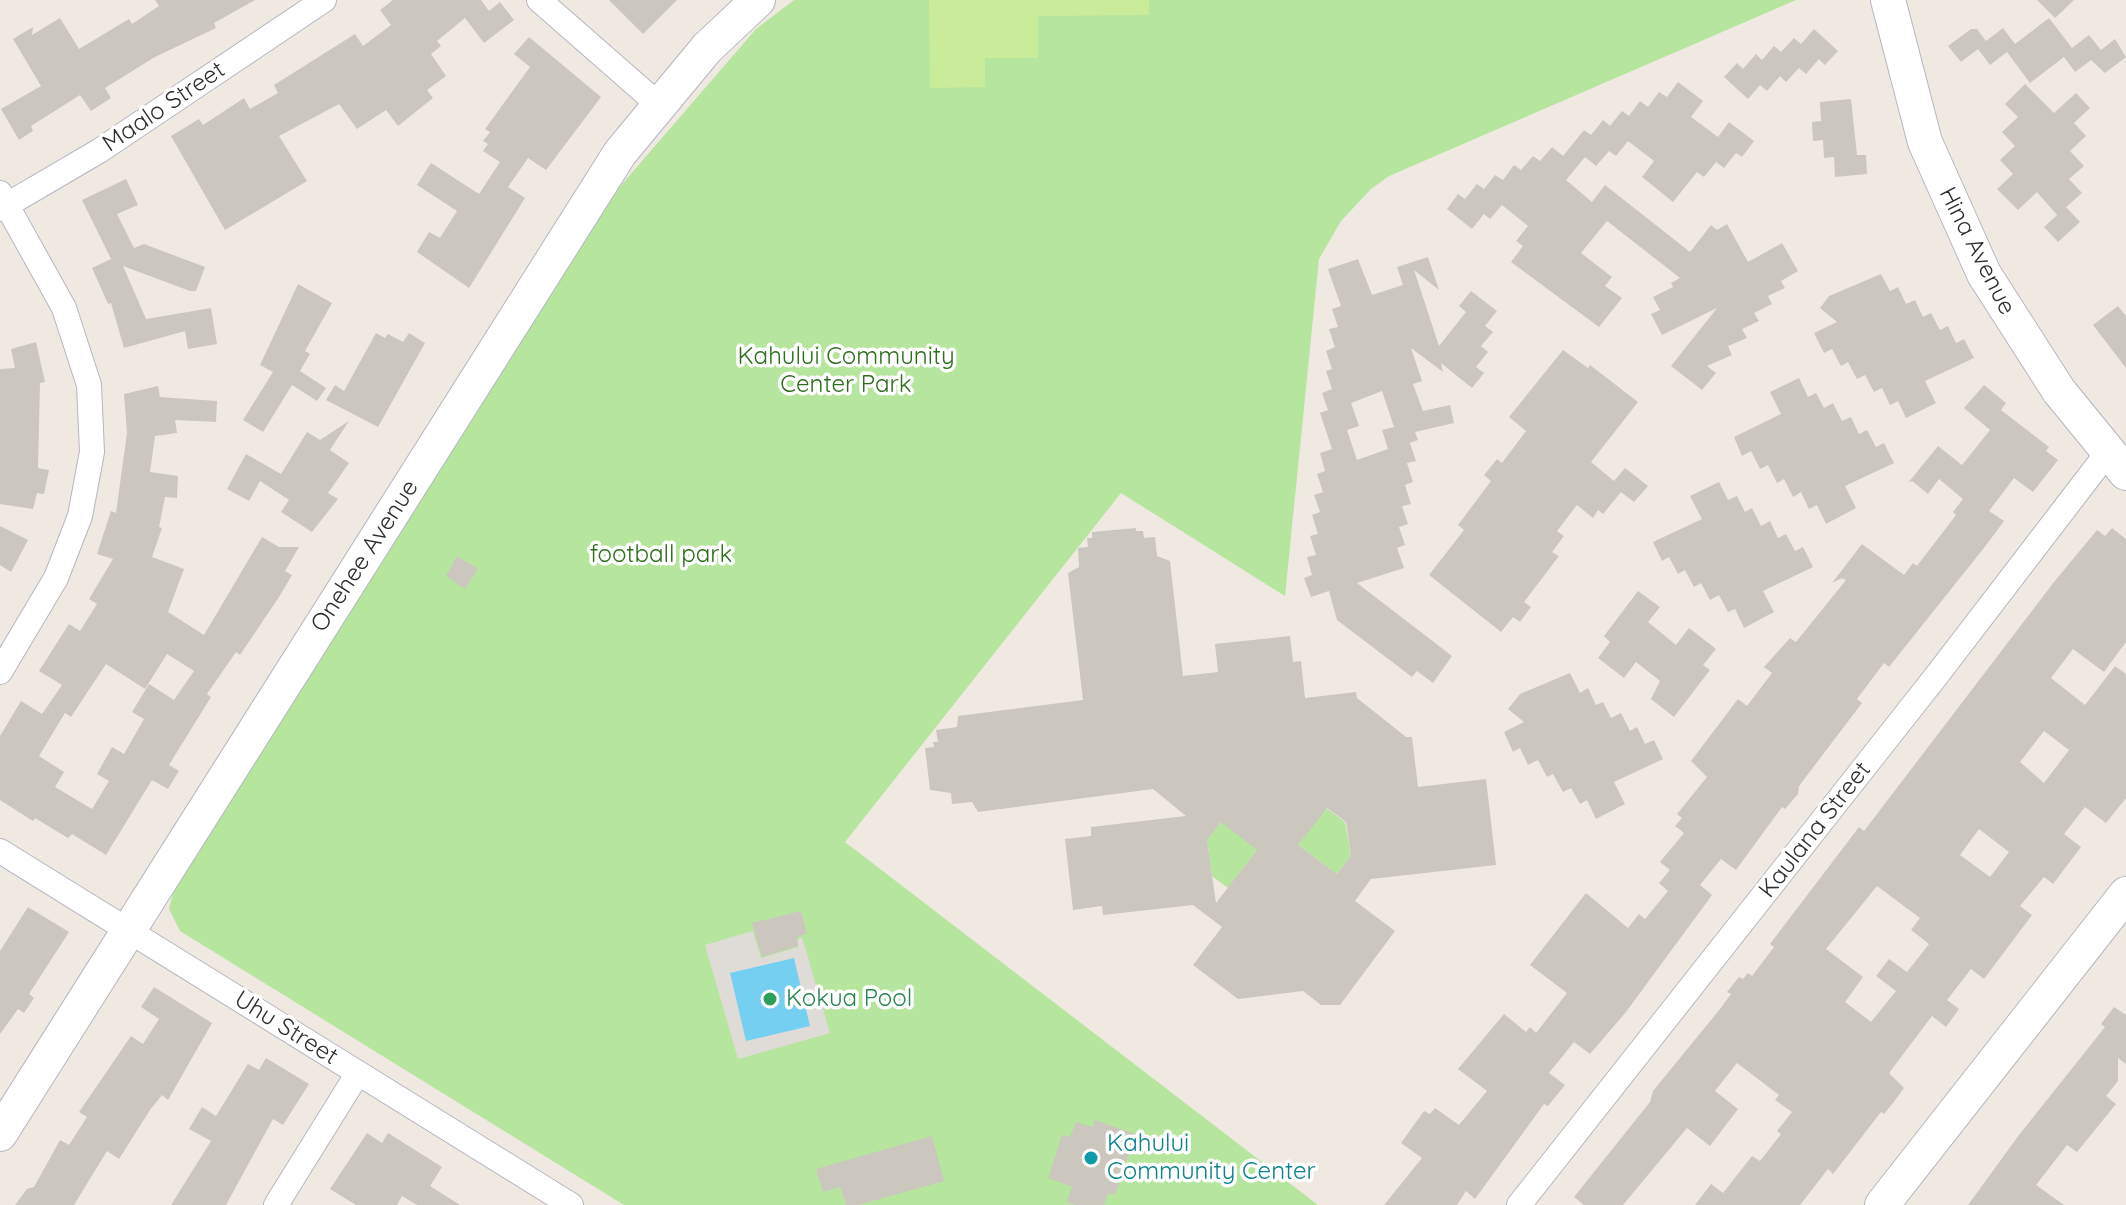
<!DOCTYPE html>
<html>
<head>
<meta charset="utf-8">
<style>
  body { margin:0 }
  canvas { display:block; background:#efe9e1 }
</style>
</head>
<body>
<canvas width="2126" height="1205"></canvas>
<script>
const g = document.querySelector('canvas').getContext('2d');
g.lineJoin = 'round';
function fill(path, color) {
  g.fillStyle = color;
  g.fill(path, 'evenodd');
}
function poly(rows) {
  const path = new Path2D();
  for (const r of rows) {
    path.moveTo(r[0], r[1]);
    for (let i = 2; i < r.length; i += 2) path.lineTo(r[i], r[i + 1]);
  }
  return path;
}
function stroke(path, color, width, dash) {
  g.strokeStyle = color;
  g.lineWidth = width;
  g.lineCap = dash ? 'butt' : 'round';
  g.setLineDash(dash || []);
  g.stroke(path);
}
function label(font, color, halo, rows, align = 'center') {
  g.font = font + ' Quicksand,sans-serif';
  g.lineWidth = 7;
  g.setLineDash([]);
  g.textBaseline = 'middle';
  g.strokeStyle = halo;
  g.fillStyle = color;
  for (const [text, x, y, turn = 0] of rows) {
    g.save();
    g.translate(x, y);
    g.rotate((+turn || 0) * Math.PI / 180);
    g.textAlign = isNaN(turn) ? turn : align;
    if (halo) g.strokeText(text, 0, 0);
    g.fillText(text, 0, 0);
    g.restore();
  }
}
fill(poly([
  [794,0,1796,0,1389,176,1371,189,1341,221,1319,259,1285,596,1121,493,845,842,1318,1205,624,1205,180,931,169,909,173,893,598,212,756,29],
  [1314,799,1345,822,1351,856,1337,874,1298,845,1309,830],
  [1231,809,1257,850,1228,888,1212,876,1207,840]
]), '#b6e59e');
fill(poly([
  [929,0,1149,0,1149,15,1038,16,1038,58,985,58,985,87,930,88]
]), '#c9ec9a');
fill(poly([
  [753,931,761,958,798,947,797,940,802,937,830,1033,738,1059,705,945]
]), '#dfdcd8');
fill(poly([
  [794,958,810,1026,746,1041,730,973]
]), '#75cff0');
fill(poly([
  [155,0,255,0,214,23,216,28,155,57,105,88,111,98,91,111,80,95,31,126,33,131,19,140,1,109,41,86,13,39,33,27,32,35,60,18,79,49,129,19,132,24,159,6],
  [393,0,481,0,489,11,500,2,514,20,484,43,465,18,437,41,441,46,431,54,446,76,427,90,433,98,398,126,386,110,357,129,339,104,279,136,307,181,225,230,171,136,199,119,203,125,244,98,250,109,278,93,274,85,355,34,363,46,391,25,380,10],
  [609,0,677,0,643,34],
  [2037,0,2074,0,2055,18],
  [2049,18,2072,48,2089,35,2101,50,2115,39,2126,57,2105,73,2091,60,2075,72,2064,57,2030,83,2007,52,1990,65,1978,49,1961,62,1948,46,1971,29,1977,29,1986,41,2003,28,2015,44],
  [1814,29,1838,51,1825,65,1819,59,1806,74,1799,68,1786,82,1780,76,1767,91,1760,85,1748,99,1724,77,1737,63,1743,69,1756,54,1762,60,1774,46,1781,52,1794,38,1801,44],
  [529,37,601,97,546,170,528,158,508,187,525,198,469,288,417,252,429,232,440,238,457,211,417,185,431,163,479,194,500,162,483,151,488,144,483,141,490,132,485,129,530,67,514,54],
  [1678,82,1703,101,1691,117,1718,137,1729,122,1754,141,1742,157,1736,153,1724,168,1716,162,1704,177,1697,172,1673,202,1642,177,1654,161,1628,141,1616,156,1609,151,1596,166,1585,157,1566,180,1592,202,1605,185,1690,252,1711,225,1717,230,1727,224,1748,262,1782,243,1798,271,1781,281,1785,288,1768,296,1772,304,1754,313,1759,321,1742,329,1747,338,1728,346,1732,355,1707,366,1716,373,1702,390,1671,366,1717,308,1662,335,1651,314,1660,310,1653,297,1673,287,1671,283,1680,278,1607,221,1581,253,1612,277,1605,286,1622,298,1599,327,1511,262,1523,246,1516,241,1528,226,1502,205,1490,219,1484,214,1472,229,1447,209,1458,194,1465,199,1477,184,1484,189,1495,175,1503,180,1514,165,1521,170,1533,156,1540,161,1552,147,1563,156,1584,130,1591,135,1603,120,1610,126,1622,111,1629,116,1640,101,1648,107,1659,92,1667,97],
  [2025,84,2054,113,2076,93,2090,108,2074,123,2086,136,2070,151,2084,166,2069,179,2082,193,2057,215,2037,192,2018,210,1997,189,2013,174,2000,160,2015,146,2002,132,2018,117,2005,104],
  [1851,99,1857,155,1866,155,1867,174,1835,177,1834,157,1824,158,1823,140,1813,141,1812,122,1821,121,1820,102],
  [126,179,138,205,117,214,134,248,144,244,205,267,196,291,190,291,123,266,146,319,211,308,217,344,188,349,185,331,124,348,111,303,108,304,92,268,111,259,82,200],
  [2066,207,2080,222,2058,242,2044,227],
  [1428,257,1439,290,1414,270,1439,346,1466,312,1459,306,1471,291,1497,311,1485,326,1493,332,1481,346,1488,352,1476,367,1484,373,1472,388,1441,363,1443,372,1411,348,1422,381,1413,384,1423,411,1450,405,1454,423,1415,432,1418,440,1410,443,1416,461,1407,463,1413,482,1405,485,1411,504,1402,506,1408,524,1399,527,1405,545,1397,548,1404,568,1357,583,1452,656,1433,683,1417,671,1412,677,1337,620,1329,591,1311,597,1304,578,1312,575,1307,557,1316,555,1310,536,1318,534,1312,515,1320,512,1314,495,1323,492,1317,474,1325,471,1320,453,1332,449,1320,413,1328,410,1322,393,1332,389,1326,371,1332,369,1326,351,1335,347,1329,329,1338,327,1332,309,1341,306,1328,269,1358,259,1372,295,1403,285,1397,267],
  [1382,391,1394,427,1382,430,1388,449,1357,460,1347,430,1359,426,1351,403],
  [1881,274,1890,291,1898,287,1906,304,1915,300,1923,317,1931,313,1940,330,1948,326,1956,343,1964,339,1974,358,1925,381,1936,403,1906,418,1898,401,1890,405,1882,388,1874,392,1865,375,1857,379,1848,362,1841,366,1832,349,1824,353,1814,333,1837,322,1820,308,1829,296],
  [298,284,332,303,305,351,310,354,300,371,326,388,317,401,292,385,263,432,243,420,273,372,260,365],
  [2118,306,2126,316,2126,368,2093,325],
  [376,333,385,338,388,334,403,342,409,333,425,343,378,427,326,400,335,385,344,391],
  [36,342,45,382,40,383,38,468,49,470,44,494,37,493,33,509,0,504,0,369,15,368,11,349],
  [1563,350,1588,368,1590,365,1638,402,1591,462,1614,481,1625,468,1648,486,1634,502,1621,492,1603,514,1598,510,1593,518,1577,505,1557,531,1564,536,1552,552,1559,556,1524,602,1531,607,1520,622,1513,617,1501,632,1429,575,1464,530,1458,525,1491,481,1484,475,1497,459,1502,463,1526,431,1509,417],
  [1799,378,1808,397,1816,393,1824,408,1833,403,1842,421,1851,417,1859,434,1867,430,1876,447,1884,443,1894,463,1845,486,1856,508,1826,524,1817,505,1809,509,1801,492,1793,497,1784,479,1777,483,1768,465,1760,469,1751,451,1742,456,1734,437,1781,414,1770,392],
  [1984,385,2006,403,2001,410,2049,447,2046,451,2058,460,2033,492,2014,478,1989,511,2004,521,1987,544,1889,667,1884,663,1857,699,1862,703,1799,786,1798,794,1785,809,1782,807,1736,870,1721,859,1700,885,1712,895,1626,1012,1590,1054,1574,1042,1549,1073,1565,1085,1548,1106,1544,1104,1475,1199,1466,1191,1457,1205,1384,1205,1422,1158,1401,1143,1424,1111,1430,1114,1435,1108,1459,1125,1487,1091,1458,1069,1504,1014,1526,1032,1530,1027,1536,1033,1567,993,1530,965,1586,893,1628,928,1639,914,1645,919,1668,891,1659,883,1670,870,1660,862,1684,833,1675,826,1682,818,1677,814,1707,777,1691,761,1738,699,1747,706,1772,673,1764,667,1790,638,1796,642,1846,580,1842,578,1832,583,1862,544,1904,575,1913,563,1917,566,1956,515,1953,512,1963,499,1939,479,1928,494,1912,481,1908,483,1938,446,1962,465,1990,430,1964,408],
  [158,386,160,397,217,401,216,422,175,420,177,433,155,436,150,472,178,476,177,498,165,497,159,527,162,528,152,557,184,569,168,612,204,635,262,537,279,547,299,547,285,571,292,575,279,597,240,655,236,652,207,694,211,697,169,765,179,771,168,789,152,780,106,855,72,834,68,838,35,818,33,821,0,800,0,736,21,701,42,714,62,685,39,671,69,624,80,631,97,604,89,599,113,559,97,554,111,511,116,513,127,433,124,394],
  [167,654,194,671,174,700,149,684,132,712,144,719,124,754,112,747,97,774,109,781,92,809,55,787,64,772,39,756,65,713,71,717,106,664,145,689],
  [349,421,330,450,349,463,328,493,338,499,312,532,281,512,289,500,260,481,249,501,227,489,246,454,281,474,307,432,320,440],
  [1719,482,1728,500,1737,496,1745,512,1752,508,1761,526,1770,521,1778,538,1786,534,1795,551,1803,547,1813,567,1763,591,1774,612,1744,628,1735,609,1728,612,1719,595,1710,600,1701,583,1694,587,1685,570,1678,574,1669,557,1662,561,1653,542,1702,519,1690,496],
  [0,526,28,540,11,572,0,565],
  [1136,528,1136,531,1143,531,1144,538,1155,537,1157,556,1170,561,1183,676,1218,672,1215,644,1290,636,1293,662,1301,661,1305,698,1356,692,1357,698,1406,737,1412,737,1418,787,1486,779,1496,865,1371,879,1355,901,1395,931,1340,1005,1321,1005,1303,991,1238,999,1193,965,1222,927,1193,905,1103,915,1102,906,1073,910,1065,839,1091,836,1091,827,1186,816,1153,789,978,812,972,802,952,804,951,793,930,790,925,748,934,747,933,742,938,742,936,730,957,727,958,716,1083,700,1068,573,1079,567,1078,548,1088,547,1087,538,1092,538,1092,532],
  [1327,808,1346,822,1351,856,1337,874,1298,845],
  [1221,822,1257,850,1216,903,1207,840],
  [2112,528,2126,539,2126,642,2104,672,2073,649,2051,678,2085,705,2115,666,2126,674,2126,798,2106,823,2085,807,2064,834,2081,847,2053,884,2044,877,2020,906,2032,915,1984,979,1971,969,1947,1000,1959,1009,1946,1027,1932,1016,1889,1073,1904,1088,1893,1103,1884,1114,1881,1112,1833,1174,1828,1169,1800,1205,1695,1205,1711,1184,1723,1193,1752,1156,1760,1161,1781,1134,1777,1131,1792,1112,1775,1100,1779,1095,1737,1063,1715,1091,1738,1109,1710,1146,1687,1128,1623,1205,1584,1205,1574,1197,1650,1102,1653,1091,1720,1009,1731,994,1727,992,1739,977,1743,979,1748,973,1752,976,1774,947,1770,944,1859,827,1864,831,2054,582,2097,530,2105,536],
  [2044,731,2069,750,2044,783,2020,762],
  [1979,829,2009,852,1990,877,1960,855],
  [1877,886,1920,918,1911,930,1929,944,1907,972,1889,959,1876,976,1896,991,1871,1022,1845,1002,1863,977,1826,949],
  [457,556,478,569,465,589,446,576],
  [1638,591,1660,607,1648,622,1676,645,1689,628,1716,649,1703,665,1710,670,1674,717,1651,699,1660,681,1636,662,1624,678,1598,658,1610,642,1604,636],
  [1570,673,1580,693,1588,688,1596,705,1603,702,1611,718,1621,713,1630,731,1637,727,1645,744,1654,740,1663,759,1614,782,1625,804,1596,819,1587,800,1580,804,1571,788,1563,792,1553,774,1547,777,1538,760,1528,765,1520,748,1513,752,1504,732,1524,722,1508,709,1520,694],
  [28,907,69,932,29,994,34,998,24,1013,18,1009,0,1034,0,951],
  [801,911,807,934,797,937,798,946,762,957,752,923],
  [154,987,212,1023,168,1100,162,1095,150,1110,119,1159,107,1151,74,1205,15,1205,27,1189,34,1187,60,1140,69,1145,87,1117,79,1112,131,1036,143,1044,159,1019,141,1007],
  [2114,1007,2126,1015,2126,1064,2118,1058,2118,1081,2106,1096,2116,1104,2077,1152,2067,1145,2036,1185,2064,1205,1968,1205,2019,1135,2105,1027,2101,1024],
  [266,1058,309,1084,283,1125,273,1119,226,1205,171,1205,211,1141,189,1129,202,1107,216,1116,248,1064,259,1070],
  [1095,1120,1135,1134,1115,1195,1108,1193,1104,1205,1075,1205,1067,1202,1072,1187,1048,1178,1062,1135,1070,1137,1076,1122,1093,1127],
  [367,1133,382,1143,388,1133,442,1167,430,1186,460,1205,417,1205,402,1196,397,1205,356,1205,330,1189],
  [932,1136,944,1181,858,1205,846,1205,840,1187,823,1192,816,1169]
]), '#cbc7bf');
const street = poly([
  [539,0,659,105],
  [0,193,64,308,89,385,92,452,80,516,56,578,0,672],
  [0,209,99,151,324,0],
  [0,851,571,1205],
  [276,1205,358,1073],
  [1519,1205,1937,675,2108,452]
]);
const secondary = poly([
  [1888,0,1925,142,1984,274,2059,391,2126,473],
  [0,1134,620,153,707,48,758,0],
  [1882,1205,2126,894]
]);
stroke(street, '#b4b7c1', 26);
stroke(secondary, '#b4b7c1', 36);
stroke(street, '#fff', 24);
stroke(secondary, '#fff', 34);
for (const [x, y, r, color] of [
  [770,999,8,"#2e9e5b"],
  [1091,1158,8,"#0f9aa8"]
]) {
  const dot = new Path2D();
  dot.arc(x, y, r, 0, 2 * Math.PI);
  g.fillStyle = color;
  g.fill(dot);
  stroke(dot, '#fff', 3);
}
label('24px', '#2e2e2e', '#fff', [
  ["Maalo Street",164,107,-34],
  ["Hina Avenue",1977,251,63],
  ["Onehee Avenue",365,556,-57],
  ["Kaulana Street",1815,830,-52],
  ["Uhu Street",286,1028,32]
]);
label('24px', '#2c6e1b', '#fff', [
  ["Kahului Community",846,357],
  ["Center Park",846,385],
  ["football park",661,555]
]);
label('24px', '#27864d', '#fff', [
  ["Kokua Pool",786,999]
], 'left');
label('24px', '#0d838f', '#fff', [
  ["Kahului",1107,1144],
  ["Community Center",1107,1172]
], 'left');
</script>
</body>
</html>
